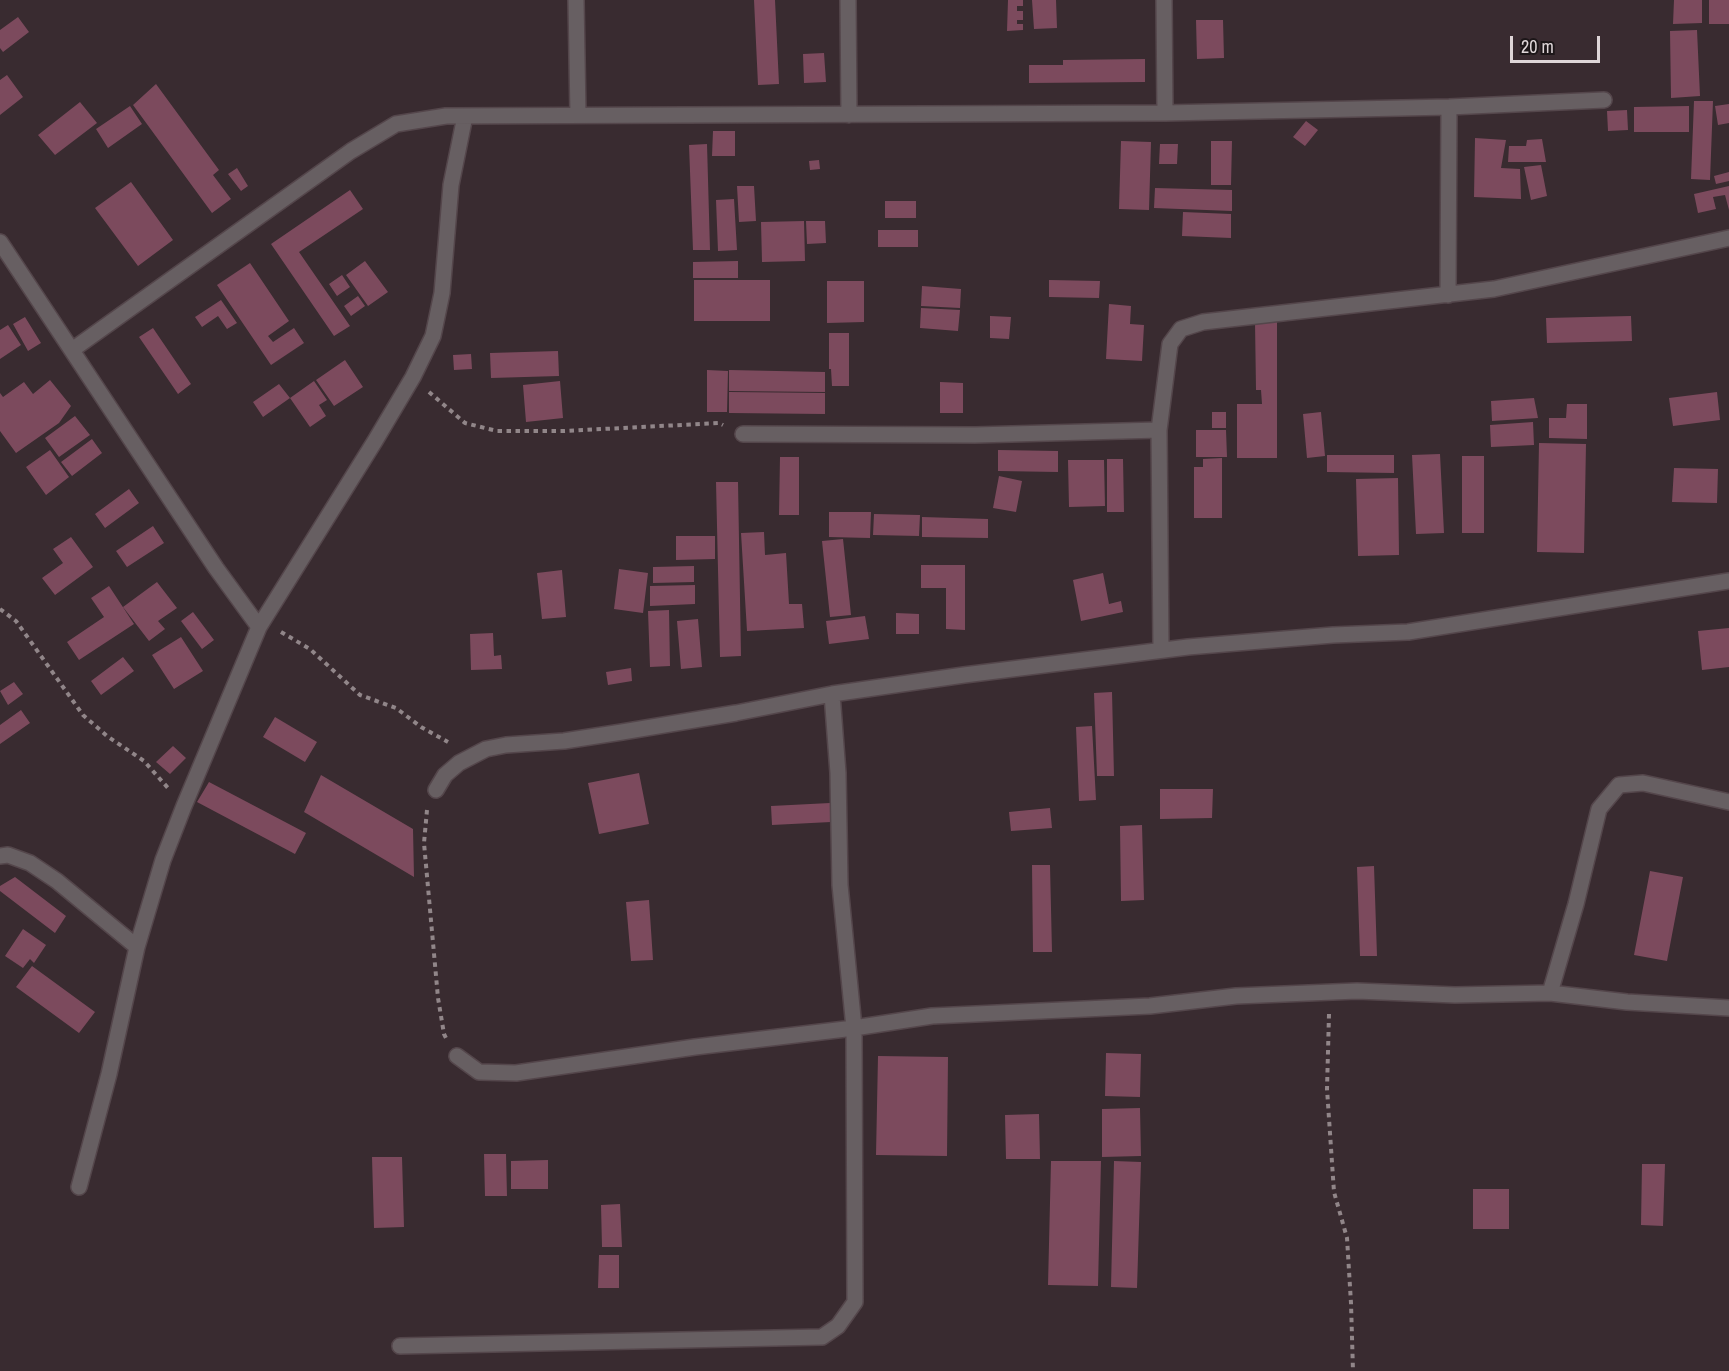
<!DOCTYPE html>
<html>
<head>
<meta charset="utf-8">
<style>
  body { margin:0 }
  #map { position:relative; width:1729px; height:1371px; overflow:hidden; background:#392b30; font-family:"Archivo Narrow",sans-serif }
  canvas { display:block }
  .scale { position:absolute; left:1510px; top:36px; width:90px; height:27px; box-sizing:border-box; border:3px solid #dfd6d8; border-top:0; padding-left:8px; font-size:18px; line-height:21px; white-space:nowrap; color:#dfd6d8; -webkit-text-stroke:4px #1c1618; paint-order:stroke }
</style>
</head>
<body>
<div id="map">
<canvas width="1729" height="1371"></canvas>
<div class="scale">20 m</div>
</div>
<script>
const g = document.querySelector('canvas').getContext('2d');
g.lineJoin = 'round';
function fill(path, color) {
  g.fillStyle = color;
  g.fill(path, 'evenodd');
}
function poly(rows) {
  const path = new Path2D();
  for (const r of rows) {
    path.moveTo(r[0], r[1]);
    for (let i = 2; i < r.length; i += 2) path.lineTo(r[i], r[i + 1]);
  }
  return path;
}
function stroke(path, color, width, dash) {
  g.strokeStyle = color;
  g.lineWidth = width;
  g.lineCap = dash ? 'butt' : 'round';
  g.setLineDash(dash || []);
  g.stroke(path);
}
fill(poly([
  [754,0,775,0,779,84,758,85],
  [1008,0,1023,0,1023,6,1017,6,1017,11,1023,11,1023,20,1017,20,1017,24,1023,24,1023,30,1007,31],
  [1032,0,1056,0,1057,28,1034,29],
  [1674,0,1702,0,1702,23,1673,24],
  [1709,0,1729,0,1729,24,1709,24],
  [18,17,29,32,3,52,0,48,0,30],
  [1196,20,1223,20,1224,58,1197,59],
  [1697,30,1700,96,1671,98,1670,31],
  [824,53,826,82,804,83,803,54],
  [1145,59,1145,82,1029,83,1029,65,1063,65,1063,60],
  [7,75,23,97,0,115,0,80],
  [156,84,219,170,213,175,231,199,212,213,133,105],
  [1694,101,1713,101,1710,180,1691,179],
  [80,102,97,123,55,155,38,135],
  [1729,104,1729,123,1718,125,1715,106],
  [130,106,142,124,108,148,96,129],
  [1689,106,1689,132,1634,132,1634,107],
  [1627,110,1628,130,1608,131,1607,111],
  [1306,121,1318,130,1305,146,1293,137],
  [713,131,735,131,735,156,712,156],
  [1475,138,1506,140,1501,168,1520,169,1521,199,1474,197],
  [1542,139,1546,162,1508,162,1509,146,1526,146,1527,140],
  [1121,141,1151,142,1149,210,1119,209],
  [1211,141,1232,141,1231,185,1211,185],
  [707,144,710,250,693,250,689,145],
  [1160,144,1178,144,1177,164,1159,164],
  [819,160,820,169,810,170,809,161],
  [1541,165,1547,196,1531,200,1524,167],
  [237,168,248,186,241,191,228,174],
  [1729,172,1729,181,1716,184,1714,176],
  [131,182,173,240,138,266,95,208],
  [737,186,754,186,756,221,739,222],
  [1729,186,1729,210,1725,195,1713,197,1716,209,1698,213,1694,194],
  [1155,188,1232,190,1232,211,1154,208],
  [350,190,363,209,299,252,350,326,334,336,271,244],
  [734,199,737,250,718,251,716,200],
  [885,201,916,201,916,218,885,218],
  [1183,212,1231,214,1231,238,1182,236],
  [804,221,805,261,762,262,761,222],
  [806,221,825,221,826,243,807,244],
  [878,230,918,230,918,247,878,247],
  [365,261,388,292,368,306,346,275],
  [738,261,738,278,693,278,693,262],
  [250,263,289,321,268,336,273,342,294,328,304,343,271,365,217,285],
  [342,275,350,287,337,296,329,284],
  [694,280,770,280,770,321,694,321],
  [1049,280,1100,281,1099,298,1049,297],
  [827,281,864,281,864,322,827,323],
  [922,286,961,289,960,308,921,306],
  [358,296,365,306,351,316,344,306],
  [221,300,237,323,227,329,218,316,202,327,195,317],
  [1109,304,1131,306,1130,324,1144,325,1142,361,1106,359],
  [921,308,960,310,958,331,920,328],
  [990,316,1011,317,1009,339,990,338],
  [1631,316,1632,341,1547,343,1546,318],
  [25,317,41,343,28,351,13,324],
  [1255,322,1277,322,1277,458,1237,458,1237,404,1262,404,1261,390,1256,390],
  [8,325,21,345,0,359,0,330],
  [153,328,191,384,178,394,139,337],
  [829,333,849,333,849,386,832,386,831,369,829,369],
  [558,351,559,376,491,378,490,353],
  [471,354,472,369,454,370,453,355],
  [345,360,363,387,334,406,316,380],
  [707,370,728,371,727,412,707,412],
  [729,370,825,372,825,392,729,391],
  [50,380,71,406,59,423,16,453,0,431,0,393,3,397,24,382,33,394],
  [314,381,327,400,319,405,326,416,310,427,290,398],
  [560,381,563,418,526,422,523,385],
  [940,382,963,383,963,413,940,413],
  [279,384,290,398,263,417,253,402],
  [729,392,825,393,825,414,729,413],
  [1717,392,1720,420,1673,426,1669,398],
  [1534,398,1538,418,1492,421,1491,401],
  [1567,404,1587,404,1587,439,1549,438,1549,418,1566,418],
  [1212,412,1226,412,1226,428,1212,428],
  [1321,412,1325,456,1307,458,1303,414],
  [75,416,90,435,59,457,45,438],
  [1533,422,1534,445,1491,447,1490,425],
  [1196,430,1226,430,1227,457,1196,457],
  [92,439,102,453,72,476,61,462],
  [1539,443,1586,444,1584,553,1537,552],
  [50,450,69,477,46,495,26,467],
  [998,450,1058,451,1058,472,998,471],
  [1440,454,1444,533,1416,534,1412,455],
  [1327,455,1394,455,1394,473,1327,472],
  [1462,456,1484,456,1484,533,1462,533],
  [780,457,799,457,799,515,779,515],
  [1222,458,1222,518,1194,518,1194,467,1203,467,1203,459],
  [1107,459,1123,459,1124,512,1107,512],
  [1068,460,1104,460,1105,506,1069,507],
  [1674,468,1718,469,1717,503,1672,502],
  [999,476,1022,481,1016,512,993,508],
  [1398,478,1399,555,1358,556,1356,479],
  [716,482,738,482,741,656,720,657],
  [129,489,139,503,105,528,95,514],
  [829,512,871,512,870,538,829,537],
  [874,514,920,515,919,536,873,535],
  [922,517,988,519,988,538,922,537],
  [153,526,164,543,127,567,116,551],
  [764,532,765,555,786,553,789,604,802,604,804,628,747,631,741,533],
  [676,536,715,536,715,559,676,560],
  [71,537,93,567,55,595,42,578,63,563,53,549],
  [843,539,851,615,830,617,822,541],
  [921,565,965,565,965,630,946,629,946,588,921,588],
  [694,566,694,582,653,583,653,567],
  [619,569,648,573,643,613,614,609],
  [562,570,566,617,542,619,537,573],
  [1103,573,1109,604,1121,601,1123,612,1081,621,1073,580],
  [157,582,177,608,158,621,165,629,149,641,123,607],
  [695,585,695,604,650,606,650,586],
  [109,586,134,624,79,660,67,642,104,617,91,598],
  [669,610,670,666,650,667,648,611],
  [193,612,214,640,202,649,181,621],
  [896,613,919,614,919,634,896,634],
  [865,616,869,639,829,644,826,621],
  [698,619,702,667,681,669,677,621],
  [1729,628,1729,667,1702,670,1698,631],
  [493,633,494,656,501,655,502,669,471,670,470,634],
  [181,637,203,671,174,689,152,655],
  [123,657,134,671,101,695,91,681],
  [631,668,632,681,608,685,606,672],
  [14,682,23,694,8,705,0,691],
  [1112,692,1114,776,1097,776,1094,693],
  [21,710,30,723,0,744,0,725],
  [275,717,317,742,305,762,263,737],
  [1092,726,1096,800,1079,801,1076,727],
  [173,746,186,758,170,774,156,762],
  [639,773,649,824,599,834,588,783],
  [321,775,413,829,414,877,304,812],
  [209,782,306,833,295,854,197,802],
  [1160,789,1213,789,1212,818,1160,819],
  [830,803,831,822,772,825,771,806],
  [1050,808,1052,828,1011,831,1009,812],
  [1142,825,1144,900,1121,901,1120,826],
  [1032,865,1050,865,1052,952,1033,952],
  [1374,866,1377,956,1360,956,1357,867],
  [1650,871,1683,877,1667,961,1634,955],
  [15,877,66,916,55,933,0,891,0,886],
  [649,900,653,960,631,961,626,902],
  [23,929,46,945,34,963,30,959,23,968,5,956],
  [32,966,95,1012,79,1033,16,987],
  [1106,1053,1141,1054,1140,1097,1105,1096],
  [878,1056,948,1057,947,1156,876,1155],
  [1140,1108,1141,1156,1102,1157,1102,1109],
  [1039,1114,1040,1159,1006,1159,1005,1115],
  [484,1154,506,1154,507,1196,485,1196],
  [372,1157,402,1157,404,1227,374,1228],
  [548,1160,548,1189,511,1189,511,1161],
  [1051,1161,1101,1161,1098,1286,1048,1285],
  [1114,1161,1141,1162,1137,1288,1111,1287],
  [1642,1164,1665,1164,1663,1226,1641,1225],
  [1473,1189,1509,1189,1509,1229,1473,1229],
  [620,1204,622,1247,602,1247,601,1205],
  [599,1255,619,1255,619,1288,598,1288]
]), '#7c4a5d');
const minor = poly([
  [576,0,578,115],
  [848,0,849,115],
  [1164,0,1165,113],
  [0,242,216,568,259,627],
  [1448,295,1449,107],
  [72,350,351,151,396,124,446,116,1165,113,1449,107,1604,100],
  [743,434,975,435,1159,430],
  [1161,650,1159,430,1170,344,1181,329,1203,322,1494,289,1729,238],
  [436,790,445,775,459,763,486,749,506,745,564,741,622,732,736,713,832,694,964,675,1188,647,1333,635,1408,632,1729,581],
  [0,856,8,855,30,863,57,881,137,947],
  [1550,993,1576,904,1599,809,1619,785,1643,783,1729,802],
  [457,1056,479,1072,516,1073,695,1047,854,1028,932,1016,1150,1006,1236,996,1357,991,1455,995,1550,993,1627,1002,1729,1008],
  [79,1187,109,1074,137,947,163,860,184,806,259,627,375,441,413,377,433,336,442,293,451,185,465,116],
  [400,1346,822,1337,838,1326,855,1302,854,1028,840,885,838,773,832,694]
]);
stroke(minor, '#54464b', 18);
stroke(poly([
  [429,392,465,423,497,431,564,431,719,423,723,425],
  [0,609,16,621,83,715,107,736,144,761,168,788],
  [281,632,310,649,360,695,396,708,421,727,448,742],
  [427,810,424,843,438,998,444,1034,446,1038],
  [1329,1014,1327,1089,1334,1192,1347,1238,1351,1303,1353,1371]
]), '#918689', 4, [4.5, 4.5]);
stroke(minor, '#675f62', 15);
</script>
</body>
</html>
